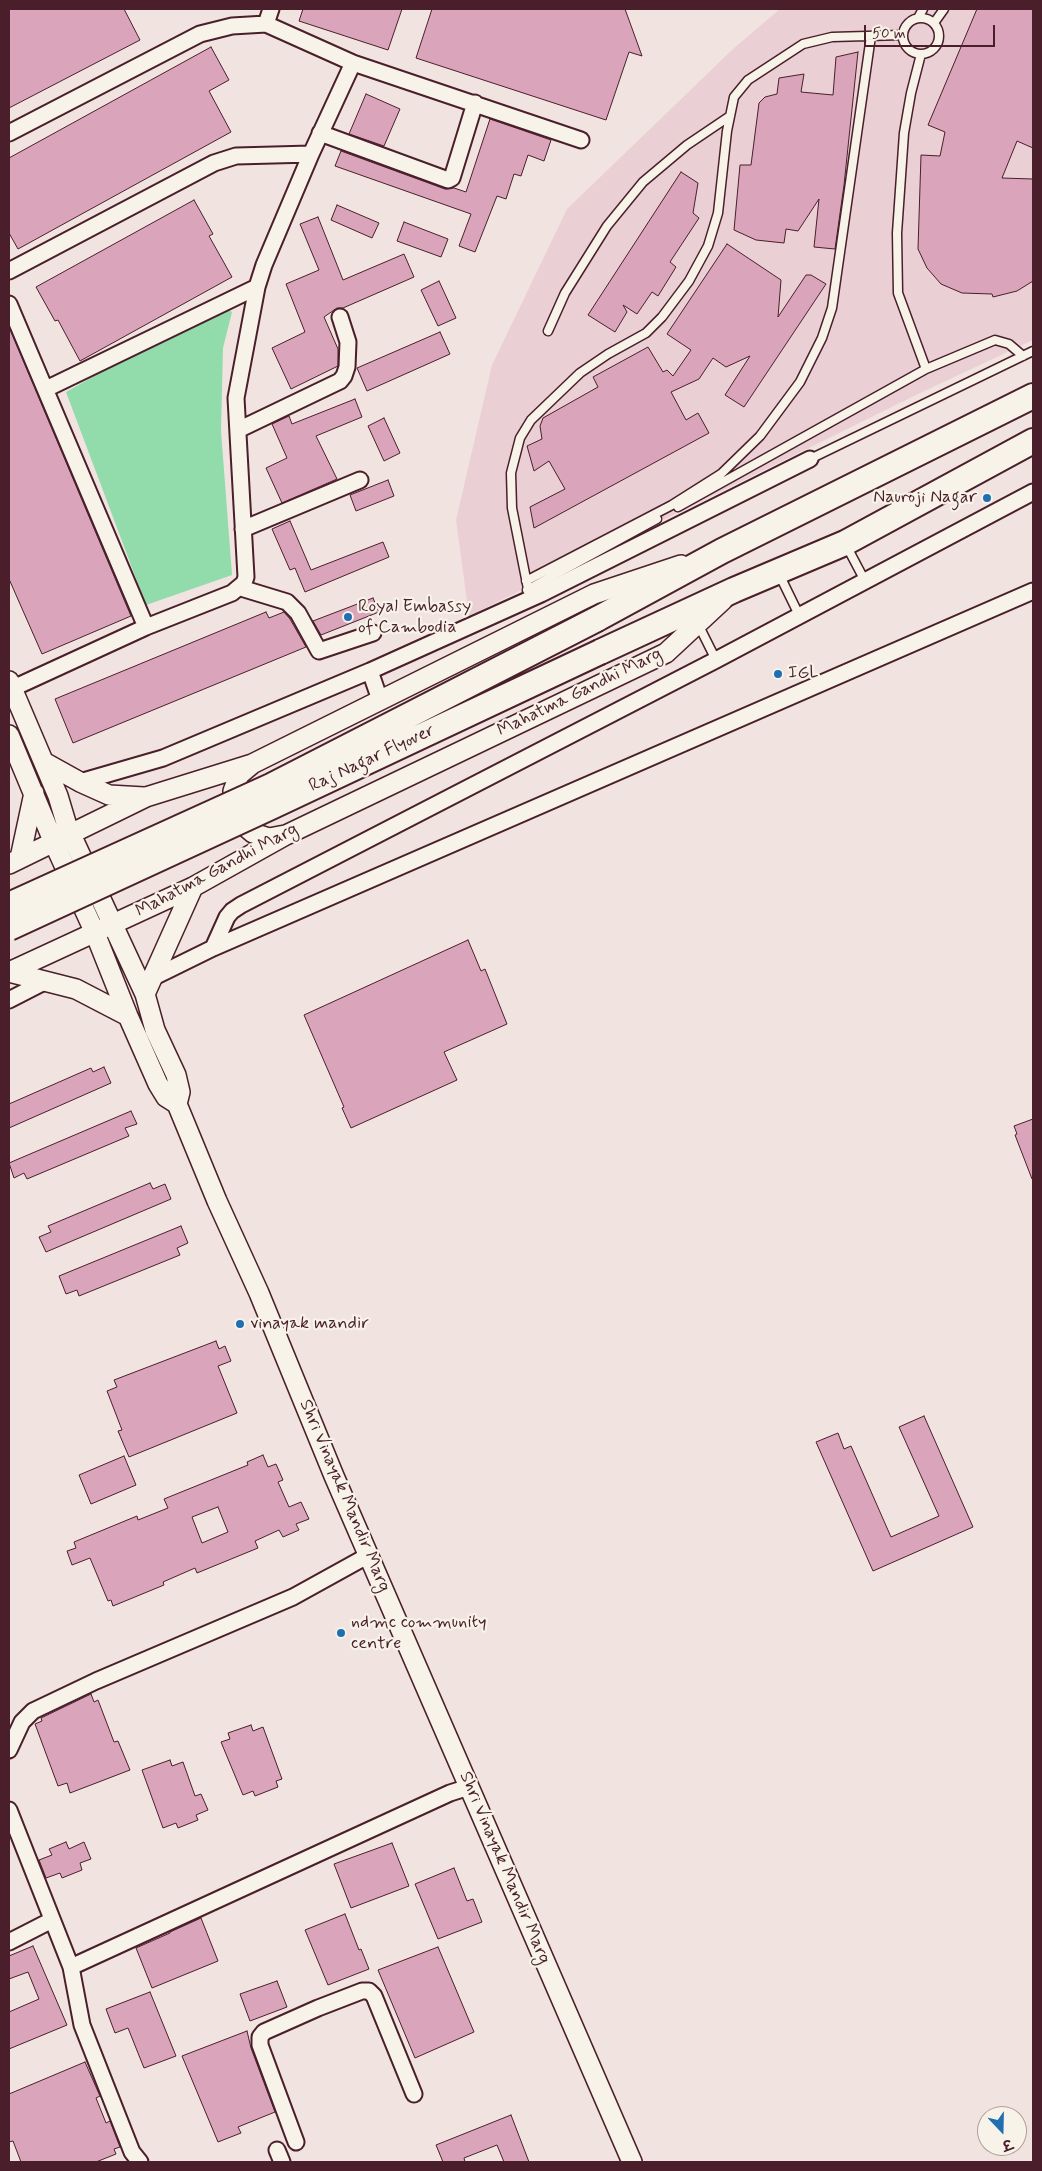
<!DOCTYPE html>
<html>
<head>
<meta charset="utf-8">
<style>
  body { margin:0 }
  #map { position:relative; width:1042px; height:2171px; overflow:hidden; background:#f1e3df; font-family:Mynerve,"Playpen Sans Deva",sans-serif }
  canvas { display:block }
  .frame { position:absolute; inset:0; border:10px solid #4a1f2b; pointer-events:none }
  .north { position:absolute; left:977px; top:2106px; width:50px; height:50px; box-sizing:border-box; background:#f7f3e8; border:1px solid #b29e9c; border-radius:50%; rotate:159deg; font-size:14px; font-weight:700; line-height:20px; text-align:center; color:#4a1f2b }
  .north::after { content:''; display:block; margin:auto; width:18px; height:22px; background:#1f6fb2; clip-path:polygon(50% 0,100% 100%,50% 72%,0 100%) }
  .scale { position:absolute; left:864px; top:25px; width:131px; height:22px; box-sizing:border-box; border:2px solid #4a1f2b; border-top:0; padding-left:6px; font-size:15px; line-height:18px; white-space:nowrap; color:#4a1f2b; -webkit-text-stroke:4px #f7f3e8; paint-order:stroke }
</style>
</head>
<body>
<div id="map">
<canvas width="1042" height="2171"></canvas>
<div class="frame"></div>
<div class="north">उ</div>
<div class="scale">50 m</div>
</div>
<script>
const g = document.querySelector('canvas').getContext('2d');
g.lineJoin = 'round';
function fill(path, color) {
  g.fillStyle = color;
  g.fill(path, 'evenodd');
}
function poly(rows) {
  const path = new Path2D();
  for (const r of rows) {
    if (r.length === 3) {
      path.moveTo(r[0] + r[2], r[1]);
      path.arc(r[0], r[1], r[2], 0, 2 * Math.PI);
      continue;
    }
    path.moveTo(r[0], r[1]);
    for (let i = 2; i < r.length; i += 2) path.lineTo(r[i], r[i + 1]);
  }
  return path;
}
function stroke(path, color, width, dash) {
  g.strokeStyle = color;
  g.lineWidth = width;
  g.lineCap = dash ? 'butt' : 'round';
  g.setLineDash(dash || []);
  g.stroke(path);
}
function label(font, color, halo, rows, align = 'center') {
  g.font = font + ' Mynerve,sans-serif';
  g.lineWidth = 4.5;
  g.setLineDash([]);
  g.textBaseline = 'middle';
  g.strokeStyle = halo;
  g.fillStyle = color;
  for (const [text, x, y, turn = 0] of rows) {
    g.save();
    g.translate(x, y);
    g.rotate((+turn || 0) * Math.PI / 180);
    g.textAlign = isNaN(turn) ? turn : align;
    if (halo) g.strokeText(text, 0, 0);
    g.fillText(text, 0, 0);
    g.restore();
  }
}
fill(poly([
  [780,9,1033,9,1033,340,916,395,469,616,456,520,492,365,567,209,733,49]
]), '#ead0d4');
fill(poly([
  [220,305,232,312,223,348,221,431,232,575,146,605,66,392]
]), '#92dbab');
const building = poly([
  [9,9,124,9,140,40,9,108,9,9],
  [303,9,402,9,388,50,299,21,303,9],
  [432,9,625,9,642,56,629,52,606,120,416,58,432,9],
  [977,9,1033,9,1033,148,1017,141,1002,178,1033,179,1033,281,1017,291,993,297,992,294,962,293,941,284,927,268,918,249,921,155,940,156,945,132,928,125,977,9],
  [211,47,229,80,209,91,231,132,18,249,9,233,9,158,211,47],
  [858,52,844,185,835,249,814,247,819,199,798,231,786,229,784,243,756,240,734,230,740,165,751,165,759,103,765,97,777,94,779,78,804,74,801,92,833,95,836,57,858,52],
  [366,94,400,109,384,146,349,134,366,94],
  [490,119,551,140,544,161,528,155,521,176,514,174,506,199,497,196,475,252,459,246,471,214,335,166,341,151,445,189,454,188,466,192,490,119],
  [681,172,698,183,693,213,699,218,670,262,676,267,658,296,652,292,637,314,623,305,627,312,615,332,588,315,681,172],
  [194,200,213,234,209,236,232,277,80,361,58,320,55,321,36,287,194,200],
  [337,205,379,223,372,238,331,220,337,205],
  [318,217,343,280,404,254,414,277,343,308,337,308,324,317,338,349,338,366,291,389,272,348,305,332,286,284,319,270,300,224,318,217],
  [404,222,448,239,441,257,397,241,404,222],
  [727,244,781,280,778,317,806,275,811,275,826,284,744,407,725,395,750,356,726,367,713,358,699,379,671,392,686,420,698,413,709,433,534,528,530,507,565,489,549,461,534,471,527,446,542,439,540,426,543,418,598,387,593,377,648,347,663,372,667,370,673,376,691,350,667,334,727,244],
  [439,281,456,318,438,326,421,290,439,281],
  [9,327,131,616,42,654,9,579,9,327],
  [440,332,450,354,367,391,357,368,440,332],
  [355,399,362,417,316,436,337,479,282,503,266,468,287,458,272,424,289,416,292,424,355,399],
  [384,418,400,453,384,461,368,426,384,418],
  [388,480,394,496,356,511,350,495,388,480],
  [290,521,311,570,383,542,389,557,305,592,295,568,290,570,272,529,290,521],
  [373,598,379,612,321,635,313,621,373,598],
  [266,612,269,618,284,612,290,619,306,647,73,743,55,699,266,612],
  [468,940,481,971,485,969,507,1024,444,1052,457,1080,351,1128,342,1108,344,1107,304,1015,468,940],
  [104,1067,111,1083,9,1128,9,1104,91,1068,93,1072,104,1067],
  [131,1111,137,1124,125,1128,129,1136,27,1179,24,1173,14,1178,9,1163,131,1111],
  [1033,1119,1033,1179,1032,1179,1015,1135,1017,1134,1014,1126,1033,1119],
  [150,1183,153,1189,165,1184,171,1199,46,1252,39,1237,51,1232,48,1226,150,1183],
  [181,1226,188,1243,177,1248,180,1255,79,1296,77,1290,66,1294,59,1276,181,1226],
  [216,1341,219,1349,225,1346,231,1361,218,1366,237,1413,129,1457,118,1431,122,1430,107,1391,117,1387,114,1380,216,1341],
  [924,1416,973,1527,873,1571,816,1442,838,1433,844,1449,851,1446,891,1537,939,1516,899,1427,924,1416],
  [263,1455,268,1467,276,1464,283,1480,278,1482,289,1507,301,1502,309,1519,296,1524,299,1530,283,1537,279,1530,255,1541,258,1548,197,1573,195,1568,163,1582,164,1585,113,1606,111,1600,108,1601,90,1558,72,1565,67,1551,76,1548,74,1542,137,1516,138,1520,168,1508,164,1499,248,1465,247,1462,263,1455],
  [218,1507,228,1532,202,1543,192,1517,218,1507],
  [124,1456,136,1485,91,1504,79,1475,124,1456],
  [91,1694,94,1702,98,1700,114,1742,118,1741,130,1770,70,1793,67,1783,58,1786,35,1724,42,1721,41,1718,91,1694],
  [251,1725,253,1731,263,1727,282,1779,276,1781,278,1787,255,1796,253,1791,243,1795,221,1742,230,1739,228,1733,251,1725],
  [170,1760,172,1766,183,1762,195,1796,201,1794,208,1810,196,1815,198,1820,178,1828,176,1823,163,1828,142,1770,170,1760],
  [66,1842,69,1849,84,1842,91,1859,80,1863,82,1870,62,1878,60,1873,46,1878,39,1860,52,1855,49,1849,66,1842],
  [392,1843,409,1886,351,1908,334,1864,392,1843],
  [454,1868,467,1901,473,1899,482,1922,438,1939,415,1884,454,1868],
  [345,1914,359,1950,361,1949,369,1969,328,1985,305,1930,345,1914],
  [201,1918,218,1961,152,1988,136,1948,170,1933,170,1932,201,1918],
  [33,1946,67,2025,9,2049,9,2012,39,1999,28,1972,9,1979,9,1956,33,1946],
  [438,1947,474,2032,415,2058,378,1970,438,1947],
  [277,1981,287,2007,250,2021,240,1994,277,1981],
  [150,1992,176,2056,144,2068,128,2028,115,2033,106,2009,150,1992],
  [247,2031,251,2048,275,2112,238,2127,241,2133,218,2142,182,2056,247,2031],
  [85,2062,100,2096,96,2098,106,2123,110,2121,120,2147,114,2149,116,2154,96,2162,21,2162,13,2141,9,2142,9,2094,85,2062],
  [511,2115,529,2162,504,2162,497,2145,464,2158,465,2162,443,2162,436,2145,511,2115]
]);
fill(building, '#daa4bb');
stroke(building, '#4a1f2b', 1);
const service = poly([
  [921,36,18],
  [918,18,923,9],
  [934,23,944,9],
  [921,54,911,93,904,133,897,233,898,293,926,369],
  [548,331,565,293,607,226,643,182,687,145,730,116],
  [810,459,1033,351],
  [678,507,926,369,995,340,1009,344,1023,356],
  [846,545,865,581],
  [779,574,799,615],
  [526,581,672,505,721,474,760,436,800,382,822,338,832,308,871,36],
  [527,590,657,519],
  [530,599,512,508,511,473,520,438,531,420,580,373,608,354,646,333,662,317,689,281,708,246,718,213,727,131,734,97,748,80,803,44,832,37,902,35],
  [698,624,716,660]
]);
const minor = poly([
  [266,24,271,9],
  [353,63,581,140],
  [9,133,200,34,232,26,266,24,353,63,311,154,264,265,257,287,236,398,246,577,244,583,232,593,146,627,9,690],
  [320,133,448,180,452,178,475,103],
  [9,271,214,163,236,156,311,154],
  [9,304,146,627],
  [46,389,257,287],
  [238,430,340,381,344,376,347,367,348,342,340,317],
  [243,529,360,480],
  [241,588,287,602,298,613,319,651,373,633],
  [370,671,380,700],
  [80,782,163,758,370,671,541,594,810,459],
  [213,948,227,917,232,911,241,905,716,660,1033,492],
  [152,978,213,948,1033,591],
  [9,1000,46,981],
  [9,1750,22,1722,33,1711,96,1681,293,1597,369,1555],
  [9,1810,71,1967,82,2025,132,2152,140,2162],
  [9,1942,52,1920],
  [71,1967,450,1793,469,1787],
  [296,2142,260,2045,260,2037,264,2032,318,2008,362,1991,369,1991,374,1996,414,2094],
  [277,2150,282,2162]
]);
const tertiary = poly([
  [9,681,58,796,67,826,145,994,155,1030,176,1075,180,1092,177,1104,217,1201,259,1293,334,1476,632,2162],
  [9,735,54,843,95,933,128,1016,158,1084,166,1097,177,1104],
  [44,762,80,782,109,795,144,797],
  [251,765,239,775,233,791,233,807,240,822,253,833,269,838,285,835],
  [20,858,34,793],
  [9,864,146,797,252,764,594,594,681,565],
  [9,972,193,887,286,835,666,653,723,600],
  [9,972,76,989,128,1016],
  [145,994,193,887]
]);
const primary = poly([
  [597,619,722,551,1033,396],
  [600,652,734,590,845,543,1033,441]
]);
stroke(service, '#4a1f2b', 11);
stroke(minor, '#4a1f2b', 19);
stroke(tertiary, '#4a1f2b', 22);
stroke(primary, '#4a1f2b', 28);
stroke(service, '#f7f3e8', 8);
stroke(minor, '#f7f3e8', 15);
stroke(tertiary, '#f7f3e8', 19);
stroke(primary, '#f7f3e8', 24);
const primaryBridge = poly([
  [9,905,271,786,597,619],
  [9,928,273,806,600,652]
]);
stroke(primaryBridge, '#4a1f2b', 28, []);
stroke(primaryBridge, '#f7f3e8', 24);
for (const [x, y, r, color] of [
  [987,498,5,"#1f6fb2"],
  [348,617,5,"#1f6fb2"],
  [778,674,5,"#1f6fb2"],
  [240,1324,5,"#1f6fb2"],
  [341,1633,5,"#1f6fb2"]
]) {
  const dot = new Path2D();
  dot.arc(x, y, r, 0, 2 * Math.PI);
  g.fillStyle = color;
  g.fill(dot);
  stroke(dot, '#f7f3e8', 2);
}
label('18px', '#4a1f2b', '#f7f3e8', [
  ["Nauroji Nagar",977,498,"right"],
  ["Royal Embassy",358,607],
  ["of Cambodia",358,628],
  ["IGL",788,674],
  ["vinayak mandir",250,1324],
  ["ndmc community",351,1623],
  ["centre",351,1644]
], 'left');
label('18px', '#4a1f2b', '#f7f3e8', [
  ["Mahatma Gandhi Marg",580,693,-26],
  ["Raj Nagar Flyover",372,759,-25],
  ["Mahatma Gandhi Marg",217,871,-28],
  ["Shri Vinayak Mandir Marg",344,1496,67],
  ["Shri Vinayak Mandir Marg",504,1868,67]
]);
</script>
</body>
</html>
